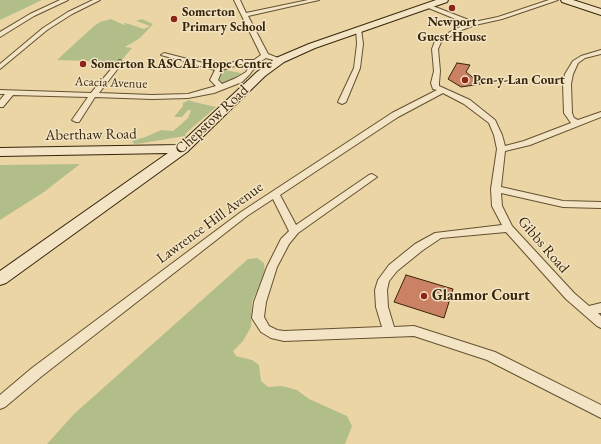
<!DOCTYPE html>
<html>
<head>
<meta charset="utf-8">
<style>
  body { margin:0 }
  canvas { display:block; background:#ebd5a4 }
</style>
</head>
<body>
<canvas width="601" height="444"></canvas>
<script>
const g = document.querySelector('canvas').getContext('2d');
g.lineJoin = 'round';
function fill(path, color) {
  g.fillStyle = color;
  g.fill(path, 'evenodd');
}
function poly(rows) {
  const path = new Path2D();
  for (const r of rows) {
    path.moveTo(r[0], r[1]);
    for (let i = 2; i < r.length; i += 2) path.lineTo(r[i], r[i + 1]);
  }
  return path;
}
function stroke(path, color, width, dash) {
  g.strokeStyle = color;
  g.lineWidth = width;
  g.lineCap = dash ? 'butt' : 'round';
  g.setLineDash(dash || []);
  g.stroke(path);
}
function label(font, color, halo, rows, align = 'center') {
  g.font = font + ' "EB Garamond",serif';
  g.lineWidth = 3;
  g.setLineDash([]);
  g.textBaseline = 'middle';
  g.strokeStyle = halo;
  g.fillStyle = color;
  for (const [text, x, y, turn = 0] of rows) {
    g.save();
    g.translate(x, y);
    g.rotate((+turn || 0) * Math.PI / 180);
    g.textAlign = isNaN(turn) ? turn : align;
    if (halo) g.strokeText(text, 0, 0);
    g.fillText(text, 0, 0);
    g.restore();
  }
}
fill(poly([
  [0,0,42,0,0,20],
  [111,19,124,25,125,25,124,23,129,24,144,29,150,26,136,21,142,19,153,24,140,38,125,47,132,48,120,62,57,60,94,26,100,22],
  [224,70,241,73,237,77,223,84,219,79,219,75],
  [189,100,194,102,216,107,186,133,185,136,143,143,135,144,132,142,135,139,143,138,161,130,173,131,178,127,188,118,191,110,188,110,182,117,174,117,183,106,183,103],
  [80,164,44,192,0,220,0,165],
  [257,258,264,263,265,273,252,302,251,327,243,341,233,351,236,356,252,360,259,365,261,381,268,387,282,386,297,390,309,399,347,416,352,426,345,444,47,444,74,414,248,259]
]), '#b2be8a');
const building = poly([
  [457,63,470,65,466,72,481,84,461,87,448,79,457,63],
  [406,275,453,289,444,318,394,302,406,275]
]);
fill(building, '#ca8164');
stroke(building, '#37250a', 1);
const street = poly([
  [60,0,68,0,34,16,0,37,0,32,30,14,60,0],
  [93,0,100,0,72,14,47,30,0,69,0,64,43,28,68,12,93,0],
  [234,0,240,0,246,13,308,0,319,0,248,16,268,54,283,60,280,62,266,58,258,63,250,74,242,82,214,93,188,98,152,99,95,97,79,122,76,122,72,120,88,97,13,95,3,107,0,107,0,100,5,94,0,94,0,90,91,93,118,61,120,60,123,62,99,93,152,95,188,94,216,86,210,80,215,70,161,55,164,53,219,67,240,60,254,60,261,55,234,0],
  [241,64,251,64,246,72,236,78,222,84,218,80,222,70,241,64],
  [549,0,558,0,502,19,475,25,459,31,441,42,438,49,440,71,439,83,439,86,470,100,495,120,502,135,505,146,524,141,571,123,564,113,563,84,565,74,573,61,581,56,601,50,601,54,585,58,578,63,573,74,571,84,572,113,574,118,578,120,601,112,601,117,530,145,505,151,501,187,563,201,601,202,601,208,563,207,501,193,502,206,512,226,574,293,589,306,601,303,601,313,598,313,601,316,601,328,597,326,566,299,506,232,441,238,423,250,397,271,389,281,387,290,388,307,394,327,414,326,495,352,601,405,601,418,487,360,414,336,284,341,271,338,261,332,252,318,254,302,267,267,281,239,289,231,273,199,247,216,42,376,5,407,0,409,0,395,32,368,241,212,392,113,437,90,433,89,431,83,434,71,432,49,435,41,455,29,468,24,426,7,426,5,430,5,474,22,498,17,549,0],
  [443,93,464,104,489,123,494,135,497,149,491,189,492,206,502,225,435,233,415,244,389,265,378,280,375,290,376,307,382,327,284,331,277,330,269,326,264,317,266,302,277,267,289,244,298,233,377,177,372,174,369,175,296,225,280,195,398,117,443,93],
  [356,28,361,29,363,44,360,68,346,102,342,104,338,102,354,68,357,44,356,28]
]);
const secondary = poly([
  [436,0,448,0,447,2,315,48,284,62,265,76,187,152,6,283,0,285,0,271,168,153,0,156,0,148,179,145,257,72,276,58,309,44,436,0],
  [561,0,573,0,601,9,601,15,562,2,561,0]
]);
stroke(street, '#645130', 2);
stroke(secondary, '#37250a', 2);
fill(street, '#f2e4c4');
fill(secondary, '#f2e4c4');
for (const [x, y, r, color] of [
  [452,8,4,"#8f2418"],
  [174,19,4,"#8f2418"],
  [83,64,4,"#8f2418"],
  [465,80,4,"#8f2418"],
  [424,296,4,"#8f2418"]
]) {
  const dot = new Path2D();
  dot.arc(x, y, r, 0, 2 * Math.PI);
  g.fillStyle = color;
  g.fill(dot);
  stroke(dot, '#f2e4c4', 1.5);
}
label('bold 13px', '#37250a', '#f2e4c4', [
  ["Somerton",182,12],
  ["Primary School",182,27],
  ["Newport",452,22,"center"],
  ["Guest House",452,37,"center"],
  ["Somerton RASCAL Hope Centre",91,64],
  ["Pen-y-Lan Court",473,80]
], 'left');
label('13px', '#37250a', '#f2e4c4', [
  ["Acacia Avenue",111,83,2]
]);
label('15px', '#37250a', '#f2e4c4', [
  ["Chepstow Road",212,120,-43],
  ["Aberthaw Road",91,135,-1],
  ["Lawrence Hill Avenue",210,223,-36],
  ["Gibbs Road",543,245,49]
]);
label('bold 15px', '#37250a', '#f2e4c4', [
  ["Glanmor Court",432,296]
], 'left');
</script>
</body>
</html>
